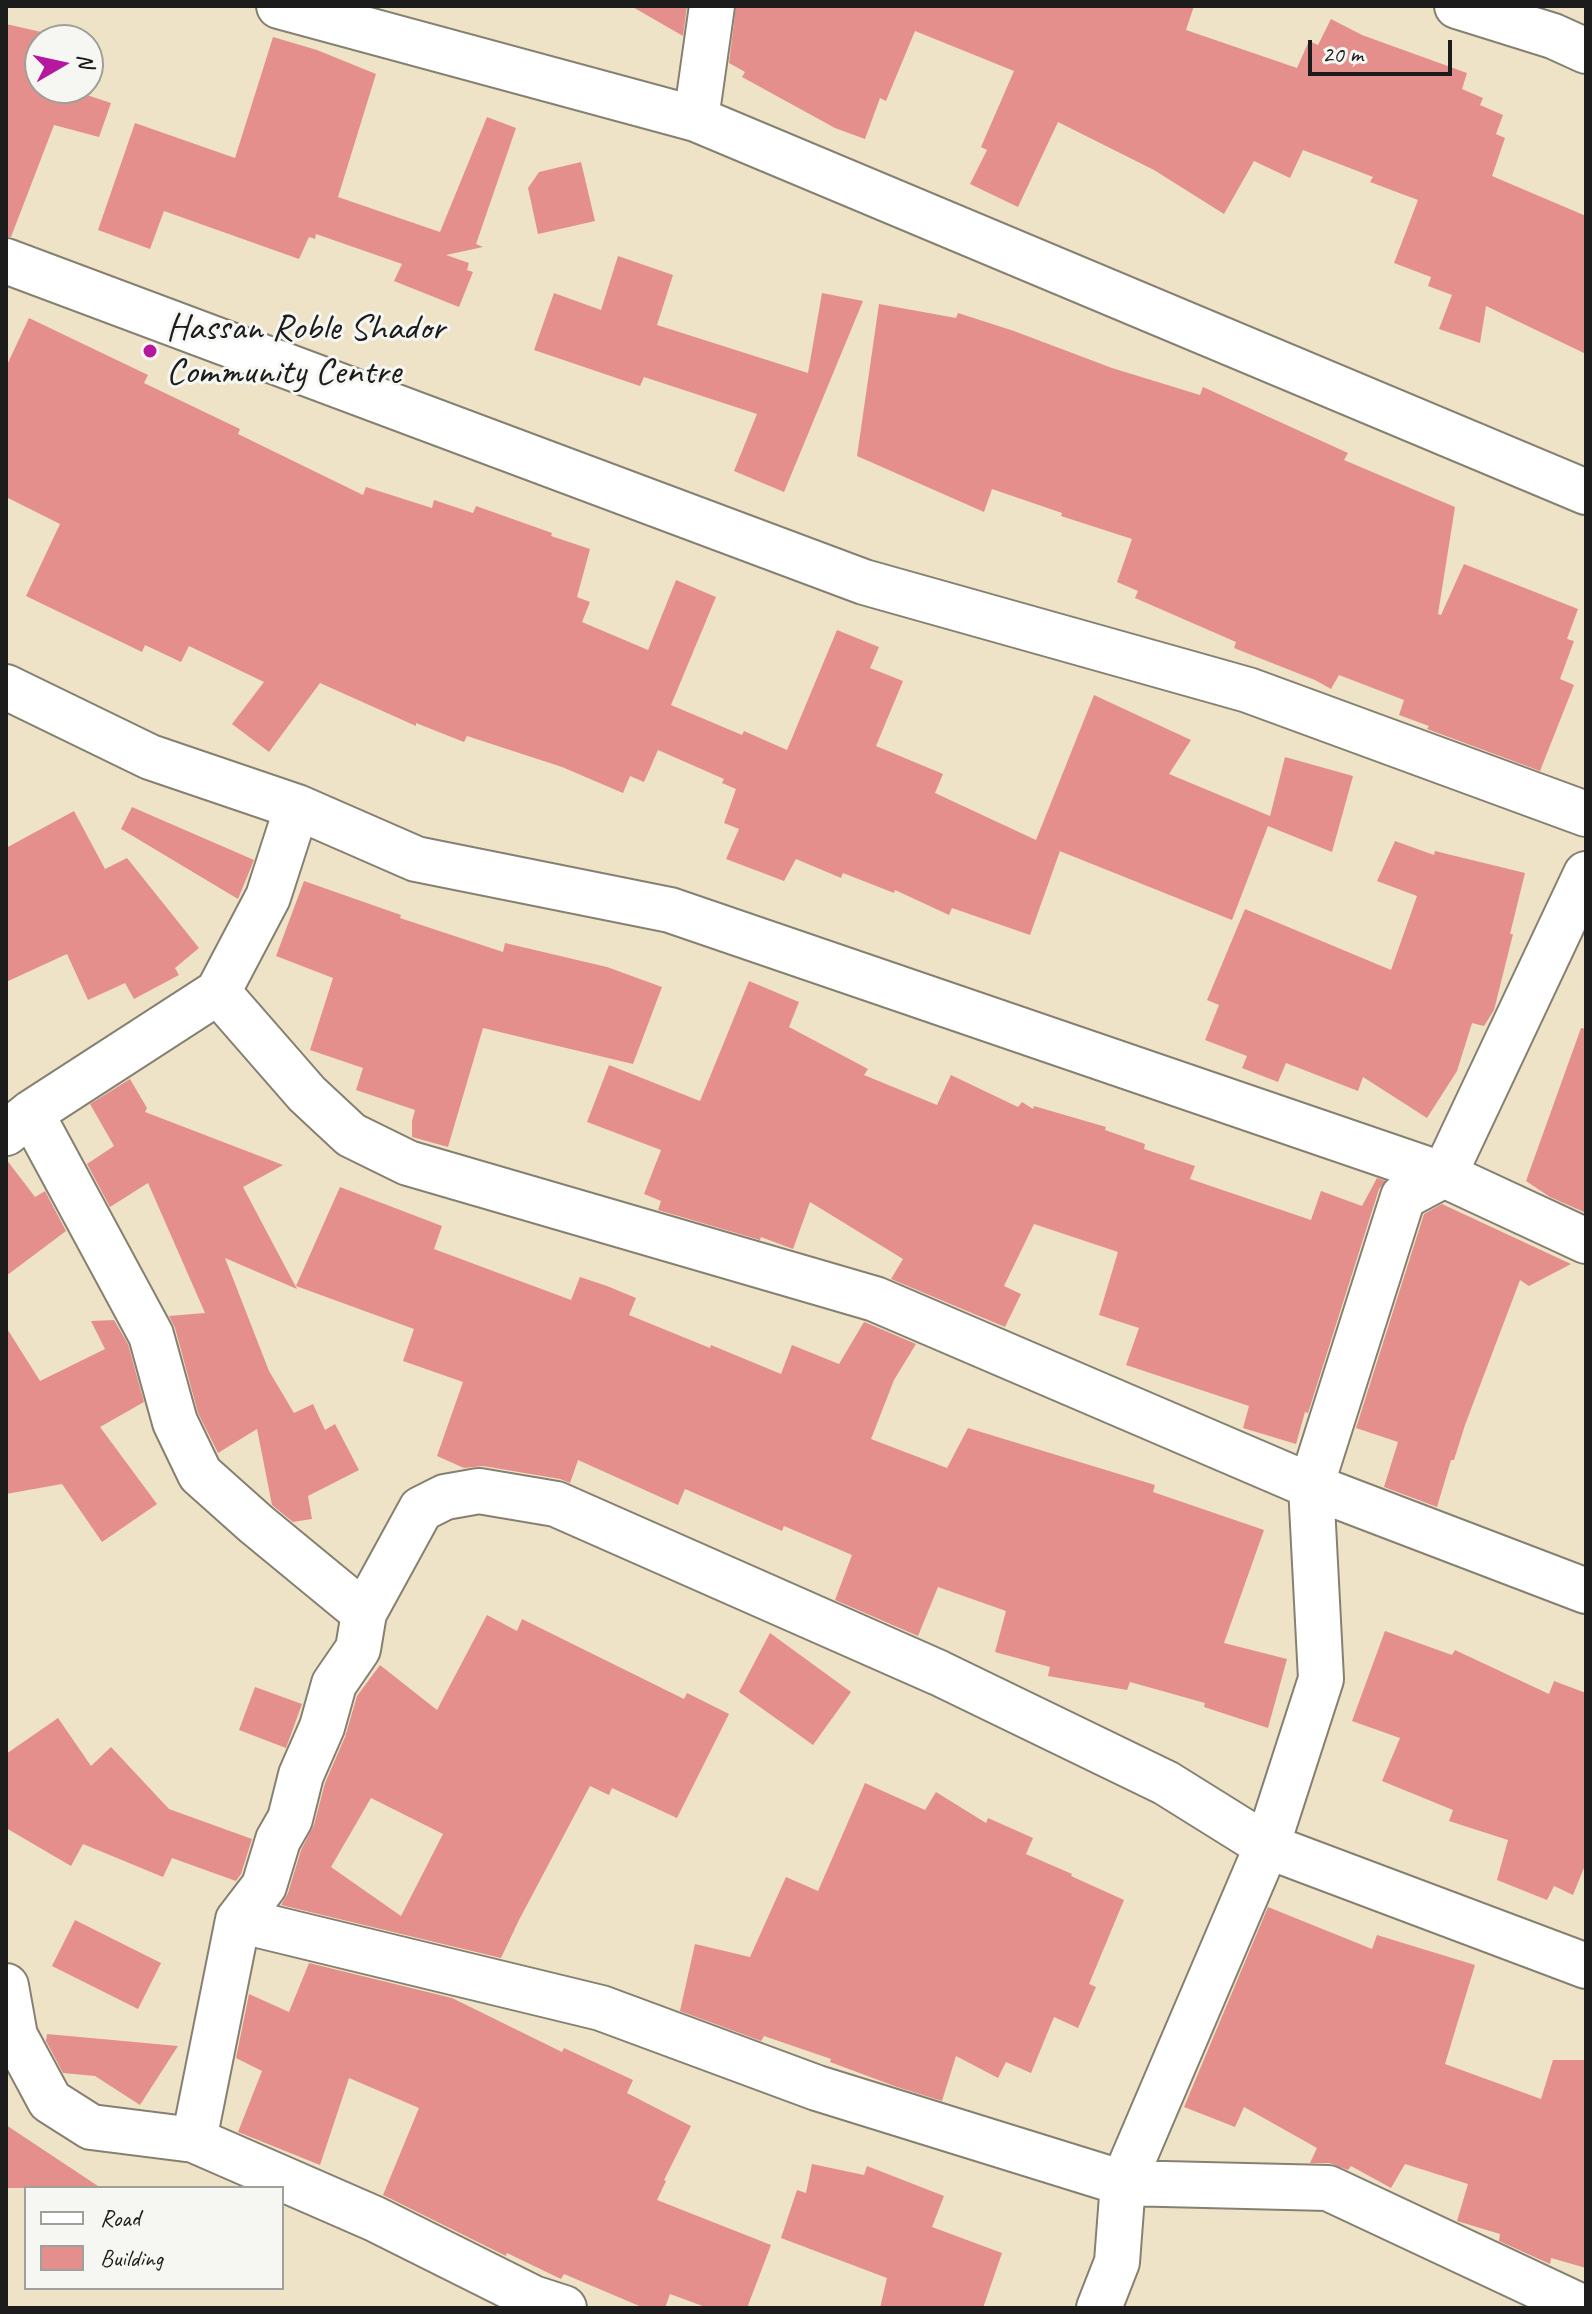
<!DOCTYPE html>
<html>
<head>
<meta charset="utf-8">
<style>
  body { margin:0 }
  #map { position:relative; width:1592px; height:2314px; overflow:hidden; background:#eee3c6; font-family:Caveat,sans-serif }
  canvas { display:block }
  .frame { position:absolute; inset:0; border:8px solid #1c1c1c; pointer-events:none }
  .legend { position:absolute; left:24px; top:2186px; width:260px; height:104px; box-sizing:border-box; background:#f6f6f2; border:2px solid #9f9f9c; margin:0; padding:10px 14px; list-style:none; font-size:24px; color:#1c1c1c }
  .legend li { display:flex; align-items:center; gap:16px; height:40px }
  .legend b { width:40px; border:2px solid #9f9f9c }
  .north { position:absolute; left:24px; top:24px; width:80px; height:80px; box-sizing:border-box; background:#f6f6f2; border:2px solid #9f9f9c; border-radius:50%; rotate:81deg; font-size:22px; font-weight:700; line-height:32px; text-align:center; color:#1c1c1c }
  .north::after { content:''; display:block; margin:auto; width:28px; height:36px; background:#b5179e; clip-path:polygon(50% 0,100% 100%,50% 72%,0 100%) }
  .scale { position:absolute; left:1308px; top:40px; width:144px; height:36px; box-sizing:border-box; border:4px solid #1c1c1c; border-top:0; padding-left:10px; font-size:24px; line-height:28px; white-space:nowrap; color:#1c1c1c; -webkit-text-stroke:6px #f6f6f2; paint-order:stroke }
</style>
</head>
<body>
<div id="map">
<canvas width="1592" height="2314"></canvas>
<div class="frame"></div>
<ul class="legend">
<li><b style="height:10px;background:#fff"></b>Road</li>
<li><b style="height:22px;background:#e58f8d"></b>Building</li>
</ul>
<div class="north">N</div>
<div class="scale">20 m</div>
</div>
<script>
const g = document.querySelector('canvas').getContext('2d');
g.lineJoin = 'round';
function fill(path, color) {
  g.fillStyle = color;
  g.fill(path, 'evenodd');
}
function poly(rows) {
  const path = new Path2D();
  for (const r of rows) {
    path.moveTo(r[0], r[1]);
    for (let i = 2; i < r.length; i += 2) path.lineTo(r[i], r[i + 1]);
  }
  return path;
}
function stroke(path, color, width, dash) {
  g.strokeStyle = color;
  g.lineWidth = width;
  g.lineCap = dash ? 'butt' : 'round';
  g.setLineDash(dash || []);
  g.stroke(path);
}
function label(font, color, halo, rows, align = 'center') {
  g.font = font + ' Caveat,sans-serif';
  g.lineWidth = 6;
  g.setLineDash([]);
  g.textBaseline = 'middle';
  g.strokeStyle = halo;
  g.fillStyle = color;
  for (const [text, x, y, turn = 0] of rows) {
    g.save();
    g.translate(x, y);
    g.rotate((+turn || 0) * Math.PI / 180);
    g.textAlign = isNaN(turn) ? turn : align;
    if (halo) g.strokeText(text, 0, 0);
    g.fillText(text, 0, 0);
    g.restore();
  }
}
fill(poly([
  [631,6,687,6,683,36],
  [736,6,1194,6,1186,30,1297,68,1309,41,1318,45,1331,19,1362,35,1467,73,1462,89,1483,98,1480,105,1503,115,1496,134,1505,138,1492,176,1586,216,1586,354,1486,306,1480,343,1439,329,1452,295,1428,286,1431,277,1394,263,1418,200,1370,182,1373,177,1303,150,1290,178,1254,161,1224,214,1154,170,1058,122,1018,207,970,184,987,150,981,147,1014,71,915,31,886,101,880,98,865,139,835,128,742,77,745,72,729,63],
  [6,24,77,40,40,40,40,88,66,88,111,103,99,137,54,125,11,237,6,237],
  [273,37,317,50,376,74,338,197,440,232,487,117,516,128,476,244,483,247,446,255,469,263,467,270,473,272,459,307,394,281,402,264,316,234,315,239,309,237,299,259,164,211,150,249,98,230,135,123,235,158],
  [581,162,595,221,538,234,528,188,539,172],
  [618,256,673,275,657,325,808,373,822,293,863,301,784,492,734,471,757,414,644,377,640,386,534,350,554,293,601,310],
  [879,304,956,318,958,313,1014,331,1112,368,1200,395,1203,387,1348,453,1344,460,1455,507,1438,614,1441,615,1464,564,1578,609,1567,639,1574,641,1560,679,1574,685,1540,771,1427,729,1429,726,1399,715,1404,700,1339,675,1331,689,1315,680,1234,648,1236,642,1135,598,1138,591,1117,582,1132,539,1061,516,1062,513,992,489,984,512,857,456],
  [29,318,148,375,144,383,240,429,238,434,363,495,366,487,432,508,434,500,473,513,476,506,552,533,551,536,590,549,577,597,590,602,582,622,648,650,676,580,716,597,671,705,742,735,744,731,787,750,837,630,879,647,870,668,903,681,876,746,943,774,935,793,1036,840,1094,695,1191,740,1169,774,1270,816,1285,757,1353,776,1332,852,1268,826,1232,920,1052,848,1060,851,1030,935,952,908,949,915,895,890,894,893,843,873,841,878,796,859,784,881,726,859,739,829,724,823,736,789,722,783,724,779,658,750,644,782,630,776,623,793,562,767,467,736,464,742,416,723,416,726,320,683,269,752,232,724,264,682,189,646,181,662,145,645,142,652,26,596,60,524,6,497,6,367],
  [132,807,254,860,238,899,121,829],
  [74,811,105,869,127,858,199,948,175,968,179,975,134,999,125,983,88,1000,67,954,6,982,6,848],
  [1395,841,1434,855,1435,851,1525,873,1510,934,1513,934,1494,1010,1484,1026,1472,1023,1457,1071,1427,1118,1363,1077,1358,1091,1286,1063,1278,1082,1242,1068,1247,1056,1205,1040,1219,1005,1207,1000,1245,909,1391,970,1417,896,1377,881],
  [304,881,401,915,400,918,503,952,505,943,607,967,662,987,633,1064,483,1028,448,1147,412,1137,412,1121,415,1110,356,1090,363,1068,310,1050,333,978,276,956],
  [749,981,799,1002,789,1027,868,1069,864,1075,937,1105,951,1075,1018,1107,1022,1102,1033,1109,1034,1106,1106,1127,1105,1130,1145,1144,1144,1149,1195,1166,1190,1179,1311,1220,1321,1191,1362,1206,1377,1178,1386,1181,1379,1189,1308,1413,1305,1412,1296,1444,1243,1428,1249,1406,1126,1365,1139,1328,1099,1315,1118,1252,1034,1224,1004,1286,1021,1294,1005,1327,891,1279,903,1259,810,1202,793,1249,761,1237,760,1240,658,1210,661,1201,644,1194,661,1150,587,1122,609,1065,700,1101],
  [1581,1028,1586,1029,1586,1213,1550,1197,1526,1181],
  [130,1079,147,1108,145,1112,283,1165,243,1187,297,1289,225,1258,269,1371,294,1413,313,1404,325,1430,335,1424,359,1470,308,1496,312,1519,293,1522,272,1505,257,1429,218,1453,198,1413,175,1328,169,1316,205,1313,148,1183,110,1207,87,1164,114,1146,90,1104],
  [6,1159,35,1197,45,1191,66,1231,6,1276],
  [340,1187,442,1226,434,1249,571,1300,580,1277,607,1286,636,1298,629,1315,710,1348,711,1345,781,1374,792,1345,839,1364,864,1322,867,1323,916,1344,894,1380,871,1439,947,1468,968,1428,1155,1485,1153,1492,1264,1530,1224,1643,1287,1659,1268,1728,1204,1707,1205,1703,1130,1682,1127,1690,1048,1676,1050,1667,995,1652,1006,1611,938,1587,918,1636,835,1600,852,1555,784,1526,782,1531,685,1489,678,1505,578,1460,570,1483,560,1479,483,1466,464,1468,437,1456,463,1382,403,1361,414,1329,296,1286],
  [1442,1204,1571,1264,1529,1286,1520,1280,1465,1425,1454,1460,1451,1460,1437,1507,1384,1487,1398,1442,1356,1428,1424,1214],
  [114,1320,128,1344,144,1402,100,1427,157,1504,102,1542,62,1484,6,1494,6,1327,40,1381,105,1349,91,1321],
  [487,1615,517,1631,522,1619,684,1699,687,1693,729,1714,677,1818,612,1788,609,1795,590,1786,519,1920,501,1958,281,1905,288,1893,301,1850,314,1825,325,1783,345,1737,357,1696,380,1665,437,1710],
  [371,1798,443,1834,401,1916,331,1867],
  [1385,1631,1452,1655,1455,1650,1549,1694,1554,1681,1586,1693,1586,1863,1573,1895,1554,1886,1547,1900,1497,1880,1508,1840,1449,1821,1453,1810,1382,1781,1400,1738,1352,1721],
  [770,1633,851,1692,813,1745,739,1692],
  [255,1687,302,1704,286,1748,239,1730],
  [58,1718,91,1766,111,1747,169,1809,252,1839,241,1874,236,1881,172,1858,163,1877,83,1844,71,1866,6,1828,6,1754],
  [865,1783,925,1810,936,1792,986,1823,988,1818,1033,1838,1026,1854,1072,1874,1071,1876,1124,1900,1089,1984,1096,1987,1078,2028,1054,2017,1031,2073,1006,2062,998,2078,956,2056,942,2101,897,2087,830,2062,831,2059,764,2036,761,2041,680,2011,695,1944,750,1957,786,1877,818,1891],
  [1268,1907,1372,1949,1377,1935,1475,1965,1445,2064,1541,2099,1553,2060,1586,2060,1586,2268,1551,2258,1550,2264,1499,2241,1500,2234,1457,2221,1468,2184,1405,2164,1391,2188,1351,2166,1348,2170,1329,2163,1310,2163,1317,2148,1244,2107,1235,2127,1184,2107],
  [75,1920,161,1963,138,2009,52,1966],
  [309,1963,452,1998,562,2052,564,2048,633,2080,627,2093,691,2126,664,2180,666,2181,657,2200,771,2245,747,2308,708,2308,670,2294,665,2308,644,2308,564,2274,561,2279,507,2253,506,2256,383,2195,419,2108,349,2078,320,2165,238,2132,262,2071,236,2058,249,1994,289,2012],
  [47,2034,178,2046,140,2105,95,2076,63,2073,46,2041],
  [6,2125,101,2188,6,2188],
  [812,2164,864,2175,867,2166,944,2196,932,2227,1002,2253,983,2308,880,2308,887,2278,781,2238,797,2190,806,2193]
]), '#e58f8d');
const street = poly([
  [279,6,696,119,1586,492],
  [1457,6,1553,36,1586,51],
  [696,119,712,6],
  [6,261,864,582,1248,690,1586,814],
  [6,687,150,757,297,807,416,859,670,910,1444,1175,1586,1241],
  [218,992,307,1094,351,1135,408,1163,875,1299,1311,1486,1586,1591],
  [31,1113,151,1335,175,1422,200,1474,256,1524,364,1613],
  [6,1133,31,1113,218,992,268,897,297,807],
  [238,1920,601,2008,817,2088,1123,2183,1328,2188,1584,2308],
  [6,1986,15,2036,50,2101,91,2127,194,2140,375,2219,533,2298,564,2308],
  [194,2140,238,1920,264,1886,278,1840,290,1819,301,1775,322,1727,334,1684,358,1649,364,1613,421,1509,445,1497,479,1491,556,1504,939,1673,1166,1783,1267,1846,1586,1966],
  [1099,2308,1117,2262,1123,2183,1267,1846,1321,1679,1311,1486,1403,1197,1444,1175,1586,874]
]);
stroke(street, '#858071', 48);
stroke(street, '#fff', 44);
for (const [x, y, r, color] of [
  [150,351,8,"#b5179e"]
]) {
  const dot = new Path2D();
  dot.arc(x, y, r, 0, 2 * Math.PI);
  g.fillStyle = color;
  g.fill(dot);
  stroke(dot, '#f6f6f2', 3);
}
label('38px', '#1c1c1c', '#f6f6f2', [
  ["Hassan Roble Shador",166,329],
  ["Community Centre",166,373]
], 'left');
</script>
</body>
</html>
